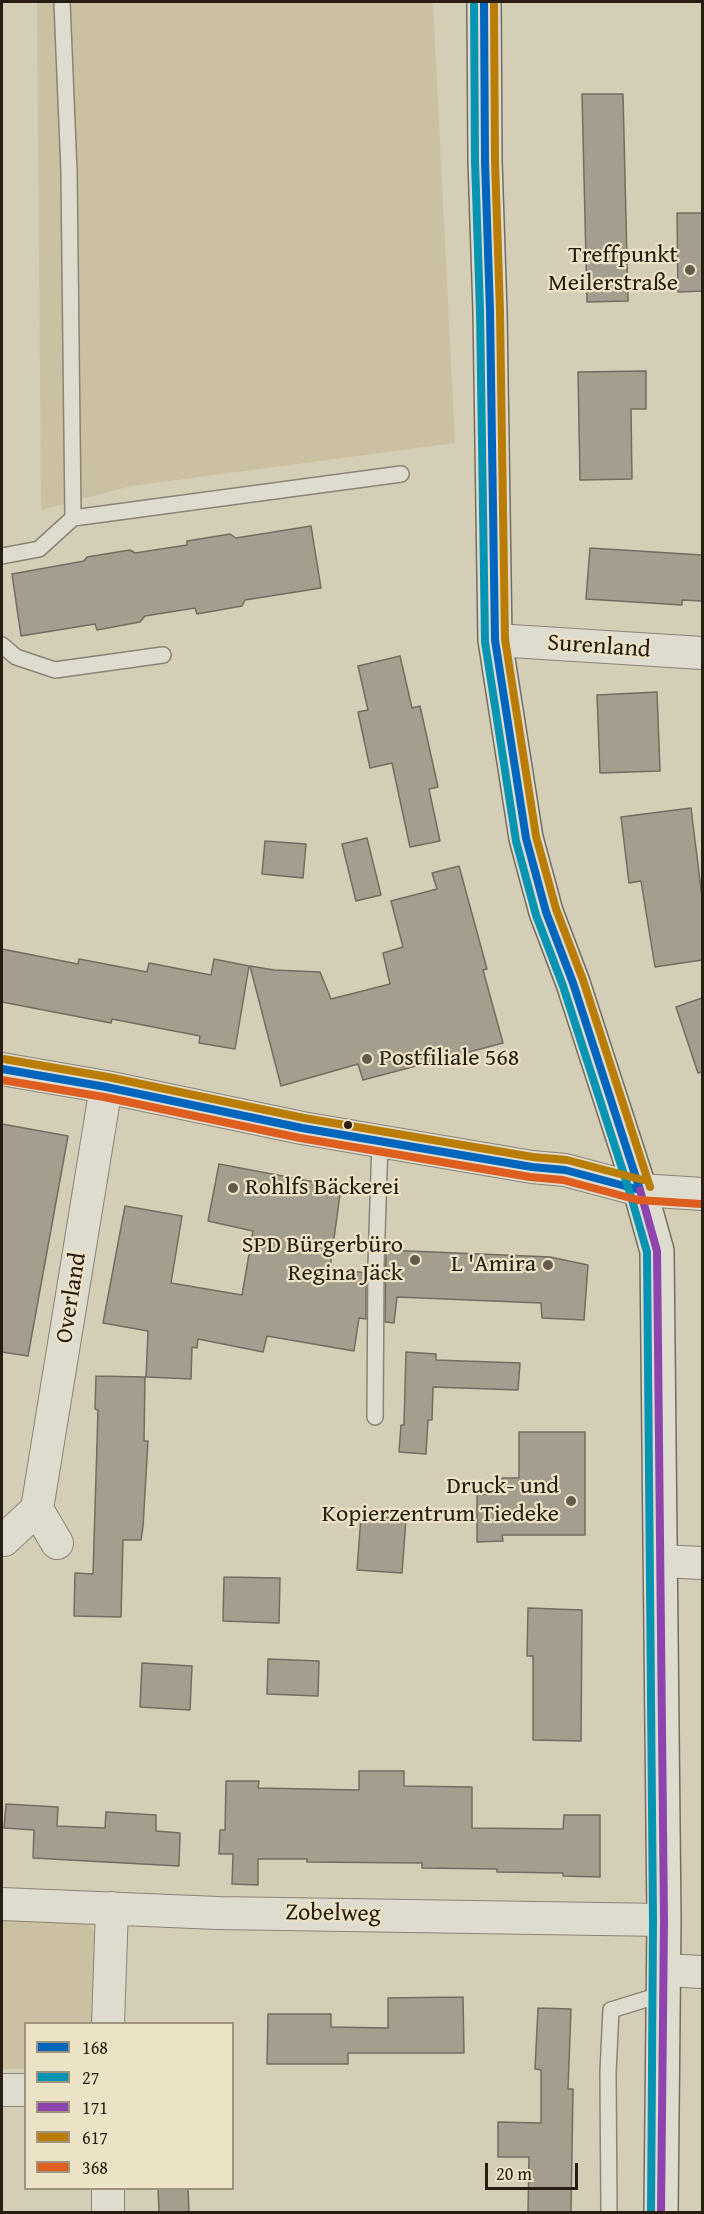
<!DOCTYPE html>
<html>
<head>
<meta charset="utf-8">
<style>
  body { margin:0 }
  #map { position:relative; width:704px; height:2214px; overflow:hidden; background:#d5ceb6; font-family:"Gentium Book Plus",serif }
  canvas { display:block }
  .frame { position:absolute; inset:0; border:3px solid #281c13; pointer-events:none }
  .legend { position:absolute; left:24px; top:2022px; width:210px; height:168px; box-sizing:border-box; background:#ece3c7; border:2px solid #9e937f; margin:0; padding:8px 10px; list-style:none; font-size:18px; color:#281c13 }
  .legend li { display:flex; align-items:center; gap:12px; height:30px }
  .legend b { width:30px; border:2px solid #9e937f }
  .scale { position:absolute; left:485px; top:2163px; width:93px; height:27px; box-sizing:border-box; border:3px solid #281c13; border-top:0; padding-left:8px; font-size:18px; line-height:21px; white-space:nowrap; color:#281c13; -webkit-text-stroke:4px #ece3c7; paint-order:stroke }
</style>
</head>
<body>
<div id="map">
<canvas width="704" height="2214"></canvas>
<div class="frame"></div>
<ul class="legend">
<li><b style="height:8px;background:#0065bd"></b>168</li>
<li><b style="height:8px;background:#0694b2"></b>27</li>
<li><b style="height:8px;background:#8e44ad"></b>171</li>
<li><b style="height:8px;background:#b97d06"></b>617</li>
<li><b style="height:8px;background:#de5e20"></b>368</li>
</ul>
<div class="scale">20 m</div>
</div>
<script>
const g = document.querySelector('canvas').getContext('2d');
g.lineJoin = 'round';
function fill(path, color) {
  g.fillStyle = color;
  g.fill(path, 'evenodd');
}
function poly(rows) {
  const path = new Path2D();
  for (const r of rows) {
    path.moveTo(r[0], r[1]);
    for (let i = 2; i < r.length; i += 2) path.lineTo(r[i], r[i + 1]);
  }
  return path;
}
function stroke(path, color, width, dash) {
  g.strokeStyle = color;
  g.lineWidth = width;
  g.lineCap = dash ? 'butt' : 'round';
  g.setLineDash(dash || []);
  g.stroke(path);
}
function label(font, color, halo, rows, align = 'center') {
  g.font = font + ' "Gentium Book Plus",serif';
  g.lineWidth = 4.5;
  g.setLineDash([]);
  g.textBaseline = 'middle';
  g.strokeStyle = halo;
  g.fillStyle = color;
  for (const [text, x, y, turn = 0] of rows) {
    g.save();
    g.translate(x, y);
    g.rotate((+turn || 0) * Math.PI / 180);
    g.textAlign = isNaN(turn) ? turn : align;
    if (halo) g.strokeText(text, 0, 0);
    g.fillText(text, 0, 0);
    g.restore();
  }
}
fill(poly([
  [37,2,433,2,455,443,131,486,41,510],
  [2,1915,82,1920,91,1926,96,1936,99,2023,26,2024,25,2069,2,2069]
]), '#cbc0a1');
const building = poly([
  [582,94,623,94,628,301,587,302,582,94],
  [677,213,702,213,702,291,678,292,677,213],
  [646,371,646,409,631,409,632,479,580,480,578,372,646,371],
  [311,526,321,588,245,600,242,606,197,614,195,608,145,616,140,622,97,630,95,624,21,636,12,574,84,561,87,557,130,550,135,553,187,545,187,541,230,534,236,538,311,526],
  [590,548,702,555,702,601,682,600,682,605,586,599,590,548],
  [400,656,412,708,420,706,438,787,429,789,440,841,410,847,392,763,370,768,358,712,368,710,358,666,400,656],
  [657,692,660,771,600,773,597,695,657,692],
  [691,808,702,897,702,960,655,967,641,881,629,883,621,817,691,808],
  [367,838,381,895,356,901,342,844,367,838],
  [265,841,306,844,303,878,262,874,265,841],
  [459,866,487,969,483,970,503,1043,363,1080,358,1064,281,1086,250,966,274,970,320,972,331,999,390,984,383,953,403,947,391,901,437,889,432,873,459,866],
  [2,949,78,964,79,959,147,972,149,963,211,975,214,959,249,966,235,1049,199,1043,200,1036,112,1019,111,1023,2,1002,2,949],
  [702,998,702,1072,698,1073,676,1007,702,998],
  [2,1124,68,1136,28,1356,2,1352,2,1124],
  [219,1164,341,1187,330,1268,366,1273,366,1319,359,1318,354,1351,267,1336,263,1352,198,1339,197,1348,192,1347,191,1379,146,1377,148,1331,103,1323,125,1206,182,1216,171,1283,242,1295,253,1231,208,1221,219,1164],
  [386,1250,550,1257,588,1265,584,1320,542,1318,541,1303,397,1297,394,1323,385,1322,386,1250],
  [406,1352,436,1354,436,1360,520,1363,518,1390,433,1387,432,1420,428,1420,426,1454,399,1452,401,1425,404,1425,406,1352],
  [96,1376,145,1377,144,1441,148,1441,143,1527,141,1540,123,1540,121,1617,74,1616,75,1573,93,1574,98,1410,95,1409,96,1376],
  [519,1432,585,1432,585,1535,502,1535,503,1541,477,1542,477,1494,502,1494,502,1478,519,1478,519,1432],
  [361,1516,406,1519,402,1573,357,1570,361,1516],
  [224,1577,280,1578,279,1623,223,1621,224,1577],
  [528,1608,582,1610,581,1741,533,1740,533,1656,527,1656,528,1608],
  [268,1659,319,1661,318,1696,267,1694,268,1659],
  [142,1663,192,1666,190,1710,140,1707,142,1663],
  [359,1771,404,1771,404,1786,472,1787,472,1828,563,1829,564,1815,600,1815,600,1877,563,1876,563,1873,497,1872,497,1869,422,1868,422,1863,307,1862,307,1859,258,1859,258,1885,232,1884,233,1854,219,1854,220,1830,225,1830,226,1781,259,1781,258,1788,359,1790,359,1771],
  [6,1804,58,1807,57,1826,105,1828,106,1812,156,1815,156,1831,180,1833,179,1866,33,1858,34,1830,4,1828,6,1804],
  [463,1997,464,2053,348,2053,348,2064,267,2064,268,2014,331,2014,331,2027,388,2028,388,1998,463,1997],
  [538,2008,571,2009,568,2089,573,2089,571,2212,528,2212,529,2157,498,2157,498,2122,541,2123,541,2070,535,2069,538,2008],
  [158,2188,188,2188,189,2212,159,2212,158,2188]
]);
fill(building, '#a49e8e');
stroke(building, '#726d60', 1.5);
const service = poly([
  [62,2,69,172,73,518],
  [2,556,39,549,73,518,401,474],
  [2,645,16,657,55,670,163,655],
  [375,1417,376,1265,380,1141],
  [609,2212,608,2072,611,2010,663,1994]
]);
const minor = poly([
  [495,640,702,653],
  [2,1069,106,1087,302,1128,532,1167,565,1170,640,1190,702,1194],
  [37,1509,57,1543],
  [4,1540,37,1509,106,1087],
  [661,1561,702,1563],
  [2,1904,218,1913,664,1920],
  [664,1970,702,1972],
  [108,2024,112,1908],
  [2,2090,26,2090],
  [108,2188,108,2212]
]);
const secondary = poly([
  [484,2,485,161,490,311,495,640,526,838,546,912,573,983,640,1190,657,1251,664,1920,661,2212]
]);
stroke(service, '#8a8476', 18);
stroke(minor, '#8a8476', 34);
stroke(secondary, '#726d60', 36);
stroke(service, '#dedbcf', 15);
stroke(minor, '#dedbcf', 32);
stroke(secondary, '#dedbcf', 33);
stroke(poly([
  [484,2,485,161,490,311,495,640,526,838,546,912,573,983,640,1190],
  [2,1069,106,1087,302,1128,532,1167,565,1170,640,1190]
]), '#0065bd', 8);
stroke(poly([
  [474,2,475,161,480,311,485,642,516,841,536,915,563,986,630,1193,647,1252,653,1920,651,2212]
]), '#0694b2', 8);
stroke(poly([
  [640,1190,657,1251,664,1920,661,2212]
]), '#8e44ad', 8);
stroke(poly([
  [494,2,495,161,500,311,505,639,536,836,556,909,583,980,650,1187],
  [4,1059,108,1077,304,1118,533,1157,567,1160,643,1180]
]), '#b97d06', 8);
stroke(poly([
  [2,1080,104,1097,300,1138,530,1177,563,1180,638,1200,701,1204]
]), '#de5e20', 8);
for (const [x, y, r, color] of [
  [690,270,6,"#655a4c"],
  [367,1059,6,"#655a4c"],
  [348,1125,5,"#281c13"],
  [233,1188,6,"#655a4c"],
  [415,1260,6,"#655a4c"],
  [548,1265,6,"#655a4c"],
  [571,1501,6,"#655a4c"]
]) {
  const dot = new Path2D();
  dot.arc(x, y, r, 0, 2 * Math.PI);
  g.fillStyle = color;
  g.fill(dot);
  stroke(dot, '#ece3c7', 2);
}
label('24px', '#281c13', '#ece3c7', [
  ["Treffpunkt",678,256],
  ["Meilerstraße",678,284],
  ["Postfiliale 568",379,1059,"left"],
  ["Rohlfs Bäckerei",245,1188,"left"],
  ["SPD Bürgerbüro",403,1246],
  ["Regina Jäck",403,1274],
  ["L 'Amira",536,1265],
  ["Druck- und",559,1487],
  ["Kopierzentrum Tiedeke",559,1515]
], 'right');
label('24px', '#281c13', '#ece3c7', [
  ["Surenland",599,647,4],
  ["Overland",72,1298,-81],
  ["Zobelweg",333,1914,1]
]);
</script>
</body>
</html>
